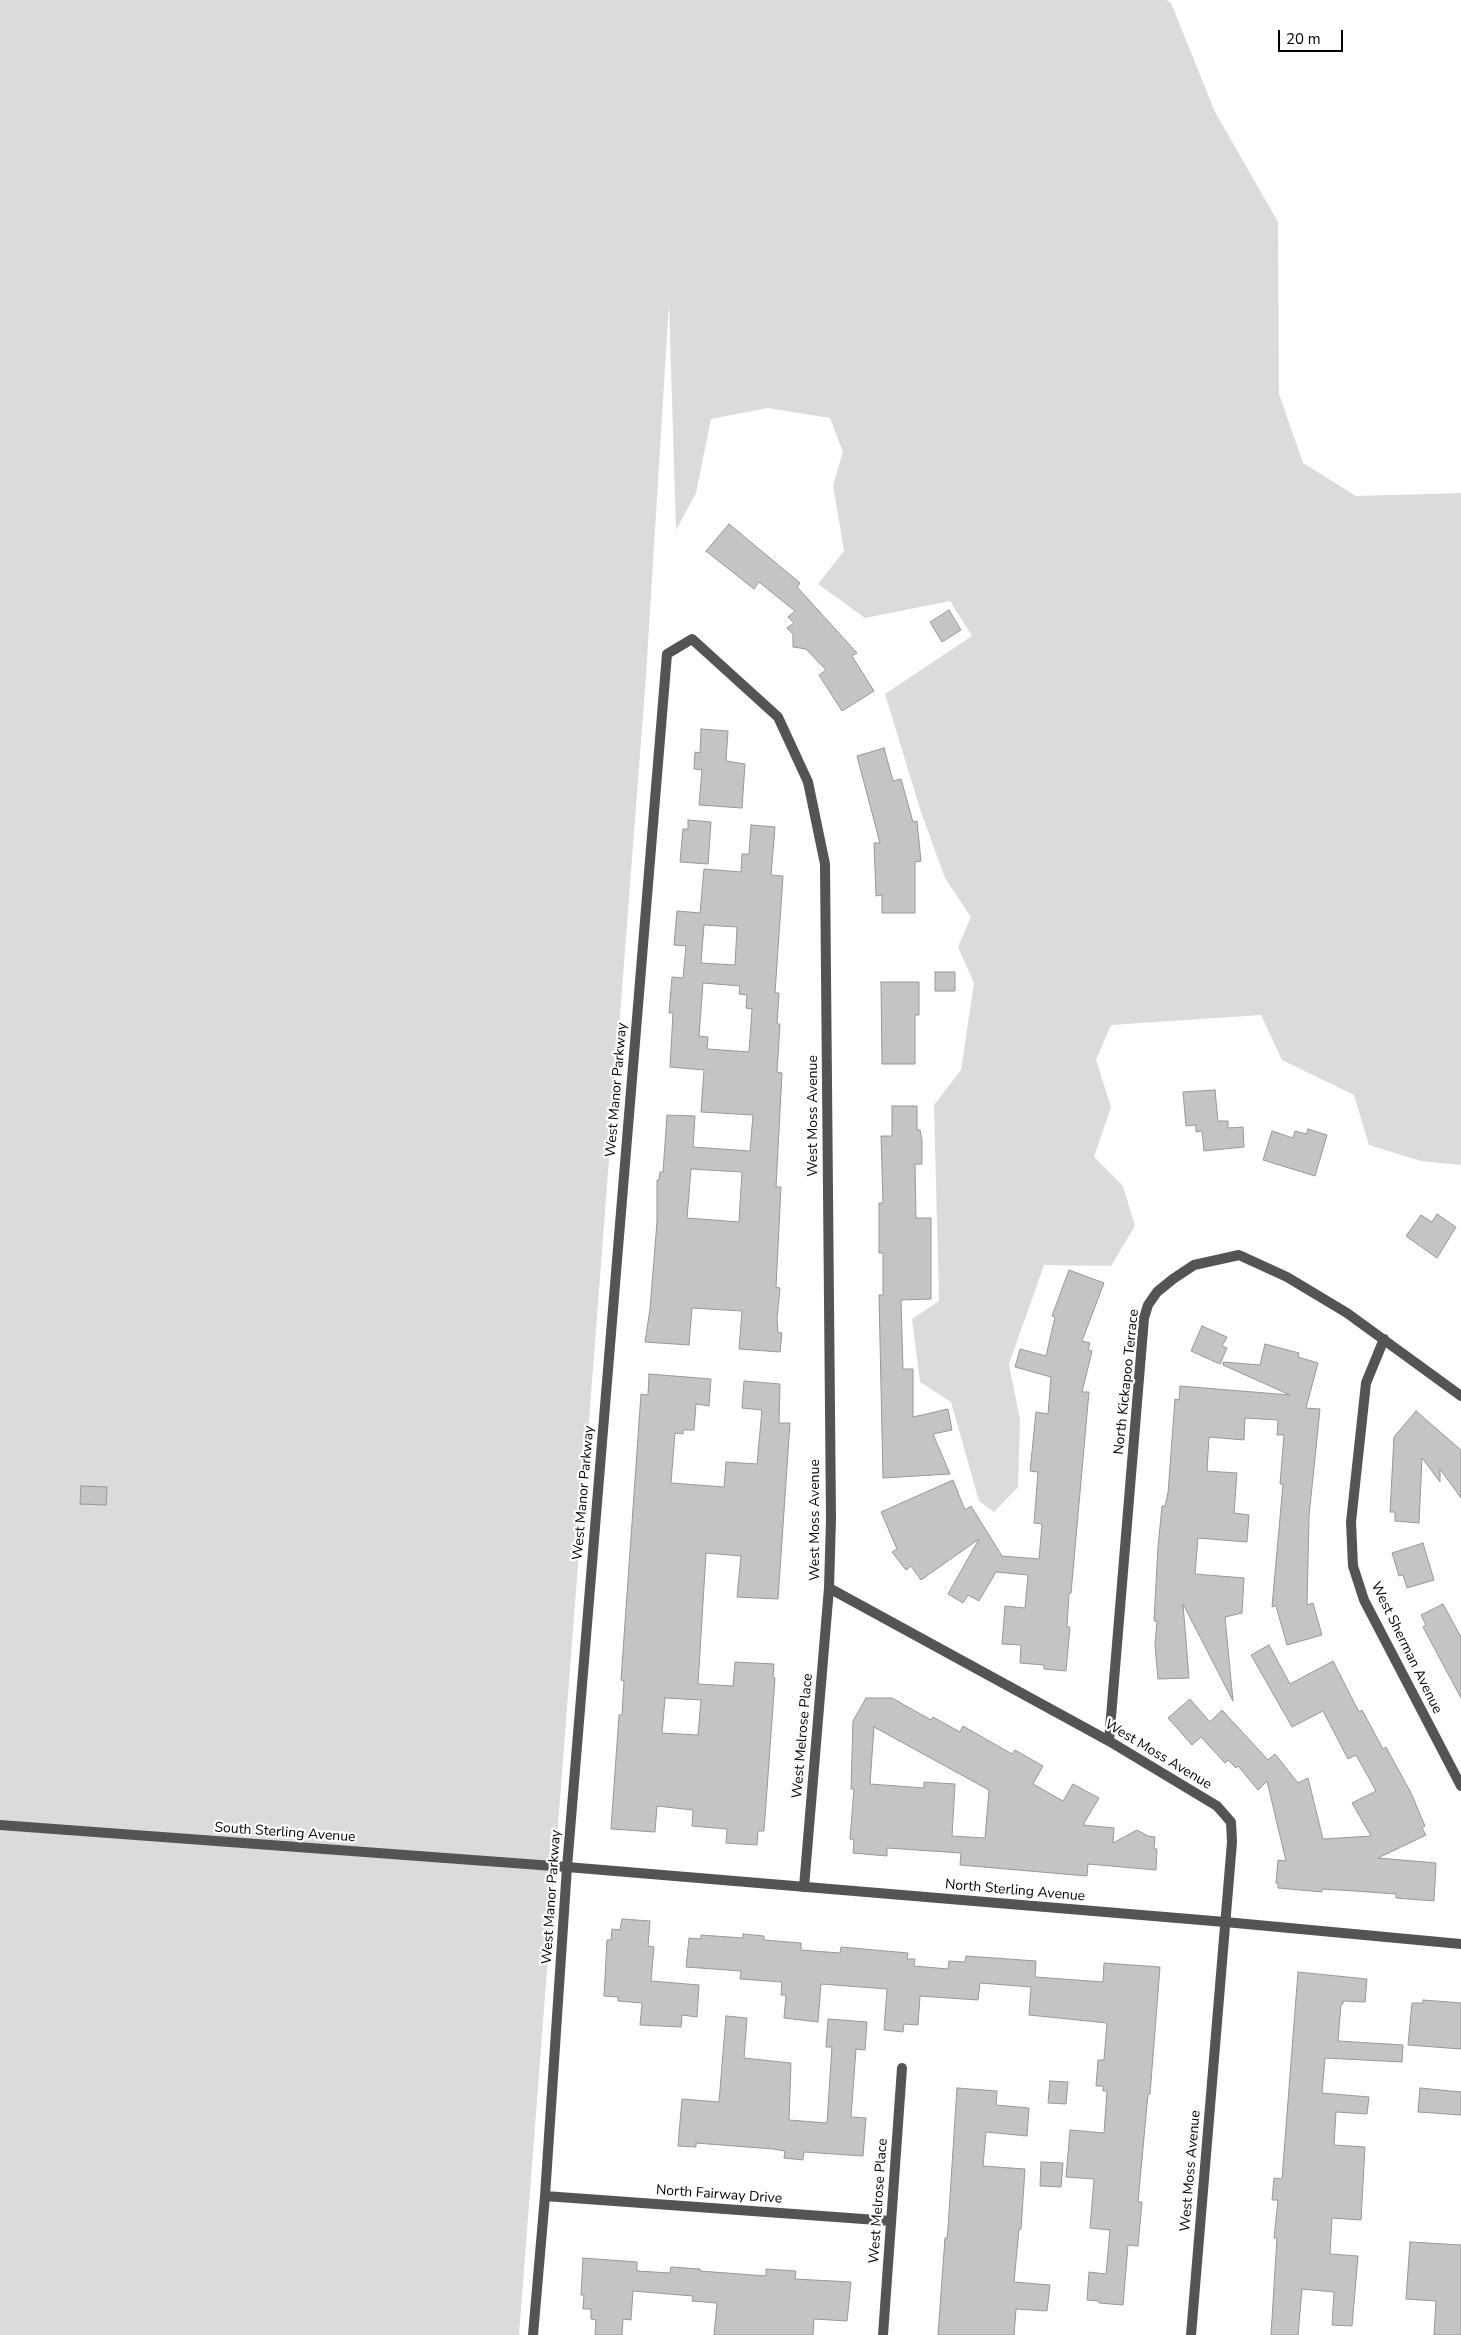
<!DOCTYPE html>
<html>
<head>
<meta charset="utf-8">
<style>
  body { margin:0 }
  #map { position:relative; width:1461px; height:2335px; overflow:hidden; background:#fff; font-family:"Nunito Sans",sans-serif }
  canvas { display:block }
  .scale { position:absolute; left:1278px; top:30px; width:65px; height:22px; box-sizing:border-box; border:2px solid #000; border-top:0; padding-left:6px; font-size:15px; line-height:18px; white-space:nowrap; color:#000; -webkit-text-stroke:4px #fff; paint-order:stroke }
</style>
</head>
<body>
<div id="map">
<canvas width="1461" height="2335"></canvas>
<div class="scale">20 m</div>
</div>
<script>
const g = document.querySelector('canvas').getContext('2d');
g.lineJoin = 'round';
function fill(path, color) {
  g.fillStyle = color;
  g.fill(path, 'evenodd');
}
function poly(rows) {
  const path = new Path2D();
  for (const r of rows) {
    path.moveTo(r[0], r[1]);
    for (let i = 2; i < r.length; i += 2) path.lineTo(r[i], r[i + 1]);
  }
  return path;
}
function stroke(path, color, width, dash) {
  g.strokeStyle = color;
  g.lineWidth = width;
  g.lineCap = dash ? 'butt' : 'round';
  g.setLineDash(dash || []);
  g.stroke(path);
}
function label(font, color, halo, rows, align = 'center') {
  g.font = font + ' "Nunito Sans",sans-serif';
  g.lineWidth = 4.5;
  g.setLineDash([]);
  g.textBaseline = 'middle';
  g.strokeStyle = halo;
  g.fillStyle = color;
  for (const [text, x, y, turn = 0] of rows) {
    g.save();
    g.translate(x, y);
    g.rotate((+turn || 0) * Math.PI / 180);
    g.textAlign = isNaN(turn) ? turn : align;
    if (halo) g.strokeText(text, 0, 0);
    g.fillText(text, 0, 0);
    g.restore();
  }
}
fill(poly([
  [0,0,1167,0,1171,3,1215,112,1278,222,1279,394,1303,463,1356,496,1461,493,1461,1165,1421,1161,1369,1145,1354,1095,1282,1060,1261,1015,1111,1025,1096,1060,1111,1107,1094,1157,1123,1186,1135,1226,1111,1266,1044,1265,1009,1364,1020,1420,1018,1487,994,1512,979,1501,951,1402,920,1382,912,1319,939,1301,934,1105,961,1070,974,983,958,947,971,917,945,878,921,812,885,694,972,636,950,601,865,618,818,584,844,551,833,485,843,452,830,418,768,408,711,419,696,493,676,530,669,303,646,676,519,2335,0,2335]
]), '#dbdbdb');
const building = poly([
  [729,524,800,583,797,587,857,653,852,656,874,691,842,711,819,675,826,670,806,649,793,647,793,634,787,628,794,623,788,617,795,611,759,582,754,589,706,551,729,524],
  [949,610,961,630,942,642,930,622,949,610],
  [701,729,728,731,726,761,745,764,742,808,699,805,702,770,694,769,695,752,700,753,701,729],
  [884,748,893,781,901,779,913,822,917,821,921,861,915,862,915,913,882,913,882,895,876,896,874,843,880,843,857,756,884,748],
  [688,820,711,822,708,864,680,862,683,829,688,829,688,820],
  [751,825,775,827,771,875,783,876,775,993,779,993,777,1024,780,1024,777,1072,782,1073,776,1187,781,1187,776,1287,780,1288,777,1319,778,1332,782,1333,780,1352,739,1349,742,1311,692,1308,689,1345,645,1342,650,1309,657,1222,657,1180,659,1180,660,1172,663,1172,667,1115,695,1116,693,1147,750,1151,753,1115,701,1112,704,1070,670,1067,673,1013,669,1013,672,977,683,978,686,946,674,945,677,911,700,913,704,869,741,872,742,854,749,854,751,825],
  [704,925,737,927,735,965,701,963,704,925],
  [703,983,740,986,739,994,747,995,746,1008,752,1009,749,1052,707,1049,708,1037,699,1036,703,983],
  [691,1169,742,1172,739,1222,687,1218,691,1169],
  [935,972,955,972,955,991,935,991,935,972],
  [881,982,919,982,919,1015,915,1015,915,1064,882,1064,881,982],
  [1215,1090,1218,1121,1228,1121,1228,1128,1243,1127,1244,1147,1204,1151,1202,1131,1196,1132,1196,1125,1186,1126,1183,1092,1215,1090],
  [892,1106,917,1106,917,1130,920,1130,922,1140,922,1164,915,1164,916,1218,931,1218,931,1299,901,1300,903,1369,913,1369,913,1417,948,1409,952,1430,933,1434,950,1474,883,1478,879,1295,883,1295,883,1253,879,1253,879,1203,883,1203,881,1136,892,1136,892,1106],
  [1308,1129,1327,1135,1315,1176,1263,1160,1272,1131,1293,1138,1295,1131,1306,1134,1308,1129],
  [1437,1214,1456,1227,1437,1258,1406,1236,1421,1215,1432,1222,1437,1214],
  [1069,1270,1104,1283,1082,1341,1090,1343,1088,1350,1092,1351,1082,1392,1089,1392,1071,1593,1069,1593,1067,1627,1070,1627,1066,1671,1044,1669,1044,1665,1020,1663,1021,1645,1002,1644,1005,1606,1025,1608,1028,1575,996,1572,979,1601,968,1595,963,1603,948,1594,979,1539,921,1580,911,1566,906,1570,892,1552,897,1549,881,1512,953,1480,965,1510,971,1506,1002,1556,1039,1559,1042,1524,1034,1523,1038,1472,1030,1471,1036,1412,1048,1414,1051,1377,1015,1367,1020,1349,1046,1356,1055,1317,1052,1316,1069,1270],
  [1202,1326,1227,1337,1222,1346,1227,1348,1220,1364,1191,1351,1202,1326],
  [1265,1344,1299,1353,1298,1357,1318,1363,1306,1408,1320,1409,1309,1516,1307,1605,1313,1603,1322,1635,1287,1645,1276,1606,1272,1607,1283,1484,1280,1484,1284,1435,1277,1435,1278,1420,1245,1418,1244,1440,1209,1437,1207,1471,1237,1473,1234,1513,1249,1515,1247,1542,1198,1538,1195,1574,1244,1578,1242,1613,1225,1617,1233,1701,1183,1604,1189,1678,1158,1679,1155,1645,1157,1621,1154,1621,1158,1547,1162,1506,1165,1506,1168,1493,1175,1399,1179,1400,1180,1386,1290,1395,1223,1365,1223,1362,1260,1365,1265,1344],
  [649,1374,711,1379,709,1406,696,1404,694,1430,683,1430,683,1434,675,1433,671,1483,724,1487,726,1462,757,1464,762,1410,742,1408,744,1381,780,1384,779,1423,790,1423,778,1599,737,1597,741,1556,706,1553,698,1684,733,1686,735,1662,774,1664,773,1677,775,1678,764,1831,758,1831,757,1845,726,1843,727,1829,692,1826,693,1810,657,1806,655,1832,611,1829,619,1715,622,1715,624,1681,621,1680,641,1394,648,1395,649,1374],
  [665,1698,701,1700,698,1735,662,1733,665,1698],
  [1416,1411,1461,1450,1461,1498,1440,1469,1440,1482,1422,1458,1419,1523,1395,1521,1395,1512,1390,1512,1394,1437,1416,1411],
  [81,1486,107,1487,106,1505,80,1504,81,1486],
  [1423,1543,1434,1580,1407,1588,1403,1575,1399,1576,1392,1553,1423,1543],
  [1443,1604,1461,1637,1461,1698,1423,1627,1426,1625,1421,1615,1443,1604],
  [1269,1645,1290,1684,1333,1661,1359,1712,1362,1710,1383,1749,1386,1747,1411,1793,1425,1826,1422,1828,1426,1835,1378,1858,1436,1863,1434,1901,1396,1898,1396,1894,1355,1891,1322,1889,1322,1892,1278,1888,1278,1883,1276,1883,1278,1860,1286,1861,1267,1781,1258,1790,1238,1766,1236,1768,1228,1760,1225,1763,1201,1737,1192,1745,1168,1718,1190,1699,1210,1722,1222,1710,1268,1760,1275,1754,1298,1783,1308,1778,1323,1839,1371,1836,1352,1803,1376,1791,1356,1755,1348,1759,1323,1711,1292,1727,1251,1655,1269,1645],
  [866,1698,892,1698,931,1720,933,1717,960,1732,963,1726,1012,1754,1015,1750,1043,1766,1033,1784,1063,1801,1073,1784,1099,1798,1083,1825,1114,1828,1113,1843,1137,1830,1148,1836,1155,1837,1154,1849,1157,1849,1156,1870,1088,1864,1087,1876,960,1865,961,1853,887,1848,887,1856,853,1853,854,1840,850,1839,854,1789,851,1789,853,1721,866,1698],
  [874,1727,989,1790,985,1838,952,1836,955,1784,924,1782,924,1788,870,1784,874,1727],
  [622,1919,650,1921,648,1946,654,1947,651,1981,699,1985,697,2017,682,2015,681,2027,640,2025,642,2003,618,2001,618,1997,604,1996,607,1940,611,1940,612,1929,620,1930,622,1919],
  [743,1934,764,1936,764,1940,801,1943,801,1950,840,1953,841,1947,908,1953,907,1959,915,1959,914,1966,948,1969,949,1961,965,1962,966,1956,1036,1961,1035,1977,1103,1982,1104,1963,1160,1967,1150,2094,1148,2094,1138,2202,1142,2202,1138,2246,1128,2245,1123,2305,1099,2303,1099,2301,1087,2300,1089,2272,1106,2274,1110,2230,1090,2228,1094,2179,1066,2177,1070,2130,1104,2133,1107,2091,1103,2091,1103,2086,1096,2086,1098,2060,1104,2060,1107,2023,1029,2015,1031,1987,980,1983,978,2000,920,1996,918,2025,904,2024,903,2032,884,2030,887,1989,821,1984,818,2022,784,2018,786,1995,781,1995,782,1982,740,1979,741,1971,686,1967,689,1938,701,1939,701,1935,743,1938,743,1934],
  [1298,1972,1367,1979,1365,2002,1343,2001,1343,2004,1341,2004,1338,2041,1403,2045,1402,2062,1325,2058,1322,2093,1369,2097,1367,2114,1336,2112,1334,2145,1365,2147,1361,2220,1332,2218,1330,2254,1358,2256,1352,2326,1332,2325,1334,2292,1302,2289,1298,2335,1271,2335,1277,2238,1274,2238,1278,2200,1272,2200,1274,2178,1282,2179,1298,1972],
  [1423,2000,1461,2003,1461,2049,1408,2045,1412,2003,1423,2003,1423,2000],
  [726,2016,747,2018,744,2058,791,2063,789,2120,827,2123,832,2047,826,2047,828,2019,867,2022,865,2050,856,2049,851,2117,866,2118,863,2156,804,2152,803,2160,784,2158,785,2151,773,2149,696,2143,696,2147,678,2146,682,2099,719,2102,726,2016],
  [1050,2081,1068,2082,1066,2104,1048,2103,1050,2081],
  [957,2088,997,2091,996,2105,1029,2108,1027,2136,986,2132,983,2166,1025,2169,1021,2229,1019,2229,1014,2282,1050,2285,1047,2311,1016,2309,1014,2335,938,2335,945,2238,947,2238,948,2228,957,2088],
  [1420,2088,1461,2092,1461,2115,1418,2112,1420,2088],
  [1041,2162,1063,2163,1061,2187,1040,2186,1041,2162],
  [1410,2242,1461,2245,1461,2335,1434,2335,1436,2301,1406,2299,1410,2242],
  [583,2258,637,2262,637,2271,670,2273,671,2267,700,2269,700,2271,766,2276,766,2269,796,2271,795,2279,851,2282,847,2321,814,2319,813,2335,714,2335,717,2303,692,2301,693,2296,633,2291,631,2320,623,2319,622,2335,595,2335,596,2320,591,2319,591,2309,583,2309,584,2295,581,2295,583,2258]
]);
fill(building, '#c4c4c4');
stroke(building, '#989898', 1);
stroke(poly([
  [1384,1339,1366,1383,1351,1522,1353,1566,1364,1600,1461,1786],
  [829,1588,1109,1741,1217,1806,1231,1822,1232,1842,1191,2335],
  [1109,1741,1144,1318,1148,1305,1157,1292,1173,1279,1194,1265,1239,1255,1287,1277,1347,1313,1461,1396],
  [545,2196,891,2221],
  [533,2335,545,2196,567,1867,667,654,692,639,778,717,808,782,825,864,831,1519,829,1588,804,1887],
  [883,2335,902,2068]
]), '#545454', 10);
stroke(poly([
  [0,1825,567,1867,1225,1922,1461,1944]
]), '#545454', 10);
label('14px', '#000', '#fff', [
  ["West Manor Parkway",617,1090,-85],
  ["West Moss Avenue",814,1116,-90],
  ["North Kickapoo Terrace",1127,1382,-84],
  ["West Manor Parkway",584,1493,-85],
  ["West Moss Avenue",816,1520,-90],
  ["West Sherman Avenue",1406,1648,64],
  ["West Melrose Place",803,1736,-85],
  ["West Moss Avenue",1158,1755,31],
  ["South Sterling Avenue",285,1833,4],
  ["North Sterling Avenue",1015,1891,5],
  ["West Manor Parkway",552,1897,-86],
  ["West Moss Avenue",1191,2171,-85],
  ["North Fairway Drive",719,2195,4],
  ["West Melrose Place",879,2201,-86]
]);
</script>
</body>
</html>
